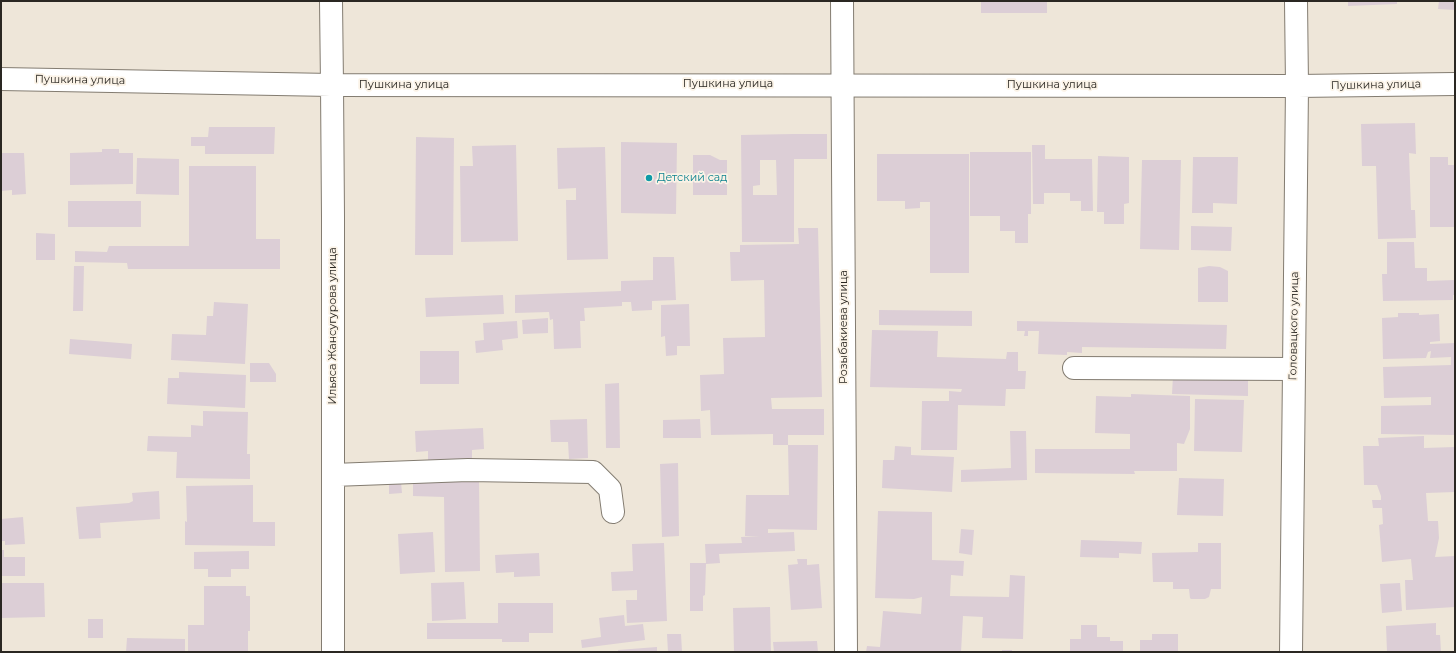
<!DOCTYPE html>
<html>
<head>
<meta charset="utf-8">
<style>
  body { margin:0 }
  #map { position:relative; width:1456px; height:653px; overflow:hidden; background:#eee6d9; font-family:Montserrat,sans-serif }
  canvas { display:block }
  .frame { position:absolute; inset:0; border:2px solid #2a2722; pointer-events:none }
</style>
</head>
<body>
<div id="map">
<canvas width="1456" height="653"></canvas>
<div class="frame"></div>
</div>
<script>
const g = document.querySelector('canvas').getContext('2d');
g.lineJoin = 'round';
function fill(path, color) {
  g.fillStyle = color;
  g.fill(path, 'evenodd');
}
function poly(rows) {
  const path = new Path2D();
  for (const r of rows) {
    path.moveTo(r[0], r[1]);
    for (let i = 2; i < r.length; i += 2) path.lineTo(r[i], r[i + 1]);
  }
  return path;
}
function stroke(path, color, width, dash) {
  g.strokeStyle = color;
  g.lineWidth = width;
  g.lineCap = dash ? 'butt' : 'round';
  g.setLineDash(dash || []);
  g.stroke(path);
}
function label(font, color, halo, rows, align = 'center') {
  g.font = font + ' Montserrat,sans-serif';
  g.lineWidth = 3.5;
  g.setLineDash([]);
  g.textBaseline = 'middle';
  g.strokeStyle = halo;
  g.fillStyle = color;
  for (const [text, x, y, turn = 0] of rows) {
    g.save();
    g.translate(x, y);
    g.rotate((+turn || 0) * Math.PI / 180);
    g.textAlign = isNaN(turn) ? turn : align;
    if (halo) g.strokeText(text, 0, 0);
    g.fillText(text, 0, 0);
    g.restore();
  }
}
fill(poly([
  [981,1,1047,1,1047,13,981,13],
  [1348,1,1397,1,1397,4,1348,6],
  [1439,1,1455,1,1455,10,1438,9],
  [1415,123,1416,154,1409,153,1411,210,1415,210,1416,238,1378,239,1376,166,1362,166,1361,124],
  [209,127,275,127,274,154,205,154,205,146,191,146,191,137,208,137],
  [793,134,827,134,827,159,794,159,794,242,742,242,741,135],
  [760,160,776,160,777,195,753,195,753,186,760,185],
  [416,137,454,138,453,255,415,255],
  [621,142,677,143,676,214,621,213],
  [516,145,518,241,461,242,460,166,473,166,472,146],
  [1032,145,1045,145,1045,159,1092,159,1093,211,1081,211,1081,201,1070,201,1070,193,1044,193,1044,204,1033,204],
  [605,147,608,259,567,260,566,200,576,200,576,188,558,189,557,148],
  [102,149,119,149,119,153,133,153,133,184,70,185,70,153,102,152],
  [970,152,1031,152,1031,214,1028,214,1028,243,1015,243,1015,231,1000,231,1000,216,970,216],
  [1,153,24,153,26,194,12,195,12,190,1,191],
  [877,154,969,154,969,273,930,273,930,202,920,202,920,208,905,209,905,201,877,201],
  [693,155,710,155,720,160,727,160,727,195,693,195],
  [1098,156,1129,157,1129,203,1124,204,1124,224,1104,224,1104,212,1097,212],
  [1193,157,1238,157,1237,204,1213,203,1213,213,1192,213],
  [1430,157,1448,157,1448,165,1455,165,1455,227,1430,227],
  [137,158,179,159,179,195,136,194],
  [1142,160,1181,160,1179,250,1140,249],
  [189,166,256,166,256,239,280,239,280,269,128,269,127,263,75,262,75,251,107,252,109,246,189,246],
  [68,201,141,201,141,227,68,227],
  [1191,226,1232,227,1231,251,1191,250],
  [798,228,818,228,822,397,771,398,772,409,824,409,824,435,788,435,788,445,773,445,773,434,711,435,710,410,701,411,700,375,724,374,723,338,765,337,764,280,731,281,730,252,740,252,740,245,799,244],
  [36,233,55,234,55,260,36,260],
  [1387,242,1414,242,1415,268,1427,268,1427,281,1455,280,1455,295,1453,295,1453,300,1383,301,1382,274,1387,274],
  [653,257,674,257,676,300,652,301,652,310,632,311,631,302,622,302,622,306,584,308,585,321,580,321,581,348,554,349,553,319,550,320,549,312,515,313,515,295,621,291,621,281,653,280],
  [74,266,84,266,83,311,73,311],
  [1209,266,1220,267,1228,271,1228,302,1198,302,1198,268],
  [503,295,504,314,426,317,425,298],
  [214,302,248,304,245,364,171,360,172,334,206,335,207,316,213,316],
  [689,304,690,346,677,346,677,355,666,356,665,336,661,337,661,305],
  [879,310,972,311,972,326,879,325],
  [1398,313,1419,313,1419,315,1439,314,1440,341,1430,342,1430,344,1455,343,1455,435,1381,434,1381,406,1431,405,1431,397,1384,398,1383,367,1451,365,1451,357,1430,358,1431,351,1428,352,1426,358,1383,359,1382,318,1398,317],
  [548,318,548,333,523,334,522,320],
  [517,321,518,338,502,340,503,350,476,353,475,341,484,340,483,323],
  [1017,321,1227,325,1226,349,1082,347,1082,353,1067,352,1067,355,1038,354,1039,331,1028,331,1028,336,1024,336,1025,331,1017,331],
  [872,330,938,331,937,357,1006,359,1007,352,1018,352,1018,371,1026,371,1025,389,1006,389,1005,406,958,405,957,450,921,450,922,401,949,401,949,391,961,392,962,389,870,387],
  [70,339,132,344,131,359,69,354],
  [420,351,459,351,459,384,420,384],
  [250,363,269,363,276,374,276,382,250,382],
  [1248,371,1248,396,1172,394,1173,376],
  [179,372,246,375,245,408,167,404,168,378,179,378],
  [619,383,620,448,606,448,605,384],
  [1131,394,1190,396,1190,429,1184,444,1177,443,1177,471,1134,471,1135,474,1035,473,1035,449,1130,449,1130,434,1095,433,1096,396,1131,397],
  [1195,399,1244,400,1242,452,1194,451],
  [203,411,248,412,247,454,250,454,250,479,176,478,177,452,147,451,148,436,191,437,191,425,203,426],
  [587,419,588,458,569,459,568,442,551,442,550,420],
  [700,419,701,438,663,438,663,420],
  [483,428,484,449,472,450,472,459,428,461,428,451,416,452,415,431],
  [1010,431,1026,431,1027,480,961,482,961,470,1011,468],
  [1424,436,1424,448,1455,447,1455,492,1426,493,1428,521,1438,521,1439,538,1435,557,1455,556,1455,607,1406,610,1405,580,1413,580,1411,559,1382,562,1379,525,1383,524,1382,508,1373,508,1372,500,1381,500,1381,496,1377,485,1364,485,1363,446,1379,446,1378,438],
  [788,445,818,445,817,530,768,529,768,533,794,532,795,551,719,554,720,563,706,564,705,595,703,596,703,611,690,611,690,563,706,563,705,544,742,543,741,537,760,536,745,536,746,495,789,495],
  [895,446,911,447,911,455,954,457,952,492,882,488,883,460,894,460],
  [678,463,679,536,662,537,660,464],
  [1179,478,1224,479,1223,516,1177,515],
  [413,479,479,479,480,571,445,572,444,497,413,496],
  [389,482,401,482,402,493,389,494],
  [253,485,253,522,275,522,275,546,185,545,185,521,187,522,186,486],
  [159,491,160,519,100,523,101,538,79,539,76,507,129,503,133,501,132,493],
  [878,511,932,512,932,560,964,561,963,576,951,575,950,596,1009,597,1010,575,1025,576,1023,639,982,638,983,617,963,616,961,652,866,652,867,646,880,647,883,611,921,614,922,597,914,599,875,598],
  [23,517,25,544,5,545,5,541,1,541,1,519],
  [961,529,974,530,972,555,959,553],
  [433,532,435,572,400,574,398,534],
  [1081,540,1142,542,1141,554,1119,553,1119,558,1080,557],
  [664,543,667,621,627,623,626,600,637,600,637,590,612,591,611,572,633,571,632,544],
  [1198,543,1221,543,1221,589,1211,589,1209,597,1205,599,1191,599,1190,598,1189,589,1173,589,1173,582,1153,582,1152,553,1198,552],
  [1,550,4,550,4,557,25,557,25,576,1,576],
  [249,551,249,569,231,569,231,577,208,577,208,569,194,569,194,552],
  [539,553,540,576,514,577,514,572,496,573,495,555],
  [797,559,807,559,807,565,819,564,822,608,791,610,788,565,798,564],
  [464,582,466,619,432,621,431,583],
  [1,583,44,583,45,617,1,618],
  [1400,583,1402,611,1382,613,1380,584],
  [204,586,246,586,246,596,250,596,250,631,248,631,248,652,188,652,188,625,204,625],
  [498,603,553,603,553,633,529,633,529,642,502,642,502,639,427,639,427,623,498,623],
  [770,607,771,652,734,652,733,608],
  [624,615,625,626,643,624,645,640,582,648,581,640,601,637,599,618],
  [88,619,103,619,103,638,88,638],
  [1436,623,1436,635,1440,635,1441,652,1387,652,1386,626],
  [1081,625,1097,625,1097,637,1110,637,1110,641,1123,641,1123,652,1070,652,1070,639,1081,639],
  [667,634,681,634,682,652,668,652],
  [1152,634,1178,634,1178,651,1140,652,1140,640,1152,640],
  [127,638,185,639,185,652,126,652],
  [817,641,818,652,774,652,773,642],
  [657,647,657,652,618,652,618,650],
  [1002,650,1012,650,1012,652,1002,652]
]), '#dcced6');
const minor = poly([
  [842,1,846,652],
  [1296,1,1297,86],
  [1,79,332,85,333,217,333,652],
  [1074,368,1294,369],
  [333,475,468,470,593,472,610,489,613,512]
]);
const major = poly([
  [331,1,332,85,1297,86,1455,84],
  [1291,652,1297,86]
]);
stroke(minor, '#837c71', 24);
stroke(major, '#837c71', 24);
stroke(minor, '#fff', 22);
stroke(major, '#fff', 22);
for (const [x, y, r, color] of [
  [649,178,4,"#0f9aa8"]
]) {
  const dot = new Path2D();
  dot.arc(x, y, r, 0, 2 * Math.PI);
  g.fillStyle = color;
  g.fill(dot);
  stroke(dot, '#fbf3e7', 1.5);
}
label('11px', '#2a2722', '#fbf3e7', [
  ["Пушкина улица",80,80,1],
  ["Пушкина улица",728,84],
  ["Пушкина улица",404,85],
  ["Пушкина улица",1052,85],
  ["Пушкина улица",1376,85,-1],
  ["Ильяса Жансугурова улица",333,326,-90],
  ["Головацкого улица",1294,326,-89],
  ["Розыбакиева улица",844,327,-90]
]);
label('11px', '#0d838f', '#fbf3e7', [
  ["Детский сад",657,178]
], 'left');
</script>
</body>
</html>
